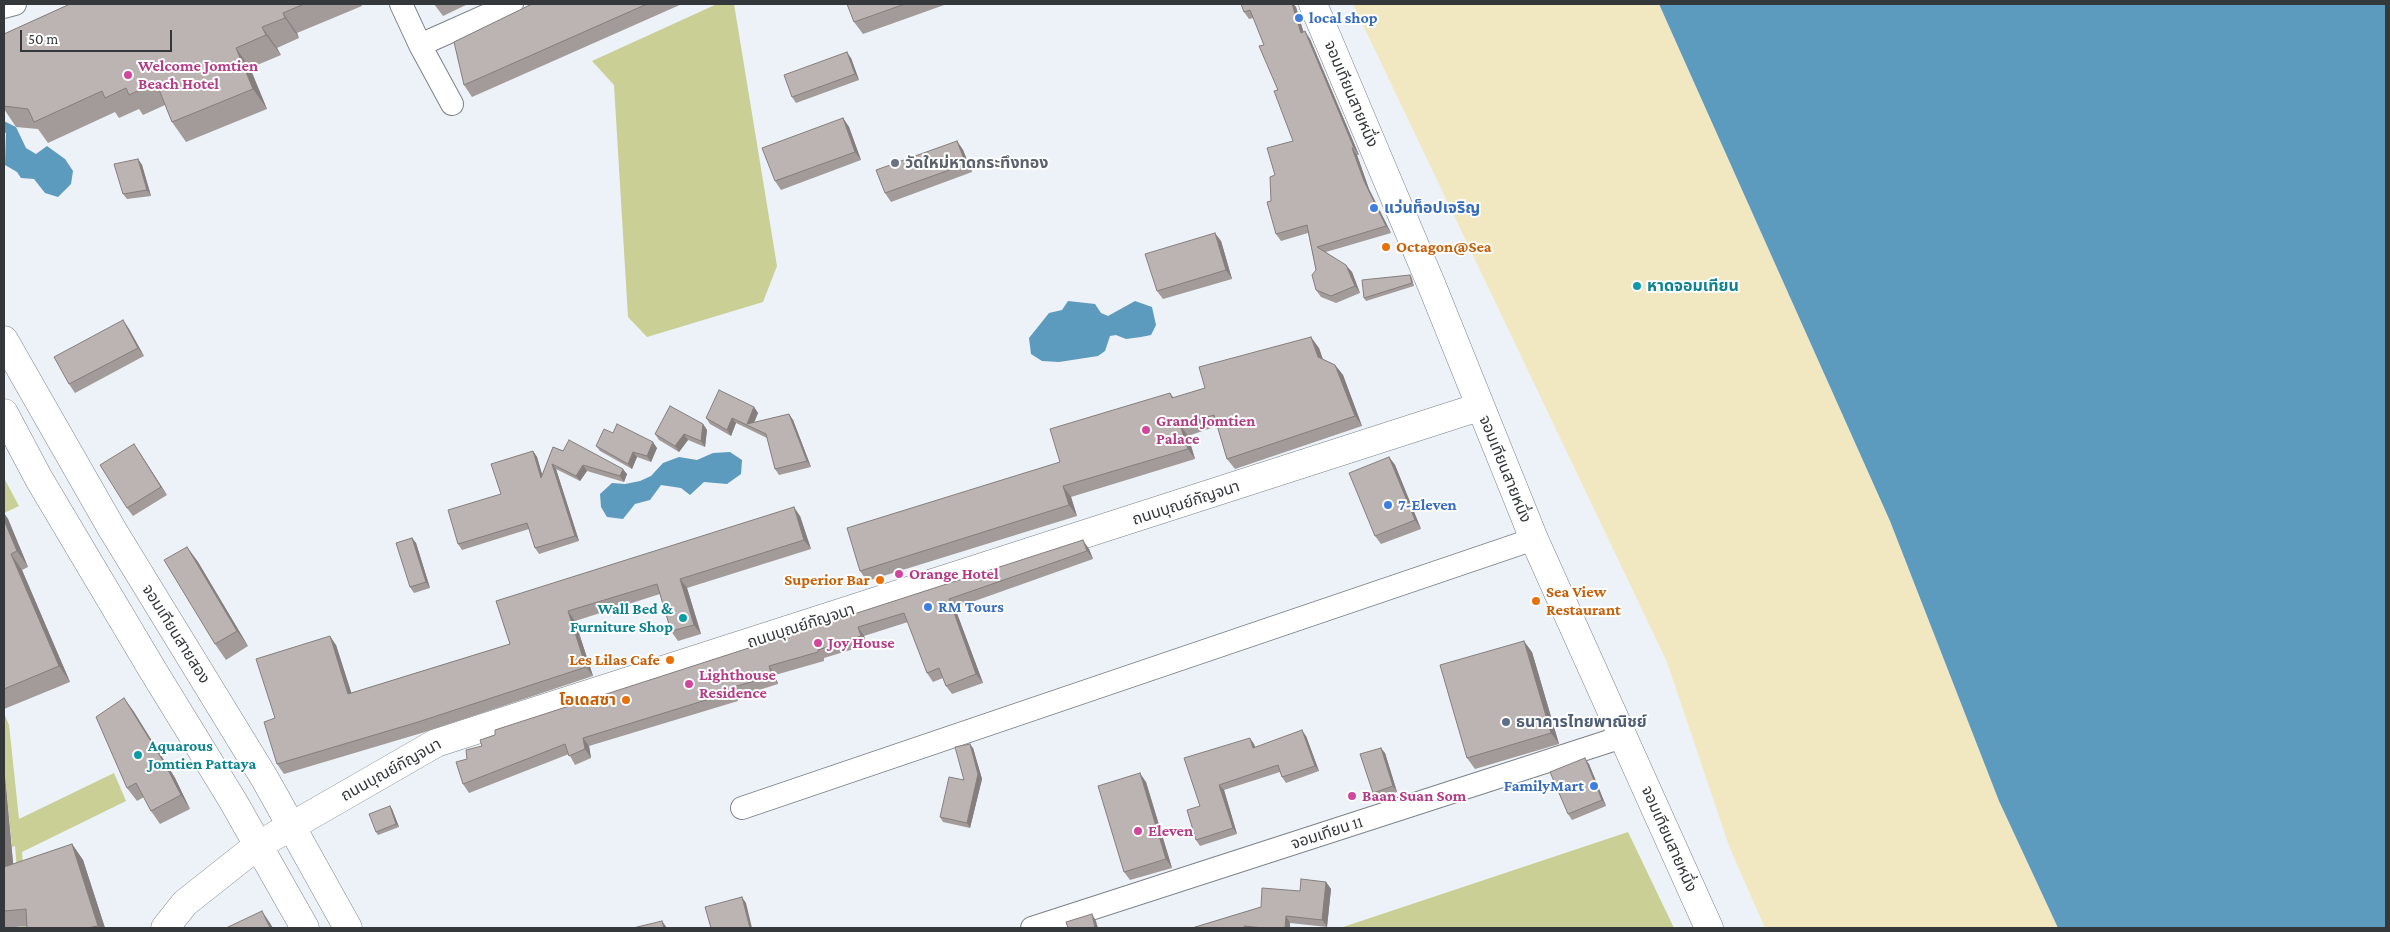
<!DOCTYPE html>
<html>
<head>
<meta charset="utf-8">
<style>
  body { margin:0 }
  #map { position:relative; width:2390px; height:932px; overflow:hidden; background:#ecf2f7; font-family:"Crimson Pro",serif }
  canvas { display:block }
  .frame { position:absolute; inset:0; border:5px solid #35383a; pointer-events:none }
  .scale { position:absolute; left:20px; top:30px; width:152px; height:22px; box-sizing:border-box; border:2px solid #35383a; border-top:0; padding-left:6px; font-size:15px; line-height:18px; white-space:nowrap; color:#35383a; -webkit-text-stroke:4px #fff; paint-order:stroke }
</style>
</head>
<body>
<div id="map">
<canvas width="2390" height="932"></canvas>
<div class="frame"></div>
<div class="scale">50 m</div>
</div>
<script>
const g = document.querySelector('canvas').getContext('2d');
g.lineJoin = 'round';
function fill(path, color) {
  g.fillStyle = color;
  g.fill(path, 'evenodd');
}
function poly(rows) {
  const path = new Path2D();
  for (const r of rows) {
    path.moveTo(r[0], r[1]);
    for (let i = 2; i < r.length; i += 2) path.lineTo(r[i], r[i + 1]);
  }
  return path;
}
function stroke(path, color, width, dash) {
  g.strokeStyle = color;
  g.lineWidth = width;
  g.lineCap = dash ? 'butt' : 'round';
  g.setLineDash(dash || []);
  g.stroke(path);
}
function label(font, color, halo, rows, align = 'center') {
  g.font = font + ' "Crimson Pro","Noto Sans Thai",serif';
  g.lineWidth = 4;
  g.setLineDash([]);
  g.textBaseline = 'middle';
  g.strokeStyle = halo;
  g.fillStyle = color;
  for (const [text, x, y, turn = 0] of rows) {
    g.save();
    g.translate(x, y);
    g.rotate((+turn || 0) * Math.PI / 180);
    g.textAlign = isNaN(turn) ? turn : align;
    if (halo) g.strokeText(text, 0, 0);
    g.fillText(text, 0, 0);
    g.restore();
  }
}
fill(poly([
  [717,4,734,4,777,266,763,302,647,337,628,317,614,85,592,61],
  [4,478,19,506,4,513],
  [4,713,9,725,19,819,114,773,126,801,22,852,28,928,22,928,15,846,12,847,4,766],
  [1628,832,1674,928,1340,928]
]), '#c9cf95');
fill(poly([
  [1353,4,1659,4,1890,521,1999,801,2058,928,1765,928,1729,846,1667,662]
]), '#f1e8c2');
fill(poly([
  [1659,4,2386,4,2386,928,2058,928,1999,801,1890,521],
  [4,121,16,127,26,148,36,154,47,146,65,159,73,171,71,184,58,197,45,193,34,179,21,178,17,172,5,165,6,133,4,132],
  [1068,301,1095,304,1101,313,1108,316,1135,301,1152,307,1156,325,1151,335,1141,337,1126,339,1116,335,1110,336,1105,351,1098,356,1059,362,1042,361,1031,354,1029,338,1049,313,1062,310],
  [730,452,742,460,741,474,727,484,704,482,690,495,681,488,661,485,650,500,635,504,623,519,607,517,601,507,600,494,612,483,625,484,640,481,651,476,663,463,679,457,697,460,713,453]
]), '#5c9bbe');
const minor = poly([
  [401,4,420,45],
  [4,7,15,4],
  [452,104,420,45,512,4],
  [742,808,1534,539],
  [1032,928,1622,737]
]);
const tertiary = poly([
  [1313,4,1432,286,1534,539,1709,928],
  [165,928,185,903,257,846,436,743,1479,407]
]);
const secondary = poly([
  [4,340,112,529,265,779,348,928],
  [4,413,39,479,152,669,233,801,305,928]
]);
stroke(minor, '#7c8287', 24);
stroke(tertiary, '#7c8287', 29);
stroke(secondary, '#7c8287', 29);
stroke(minor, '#fff', 22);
stroke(tertiary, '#fff', 28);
stroke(secondary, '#fff', 28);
fill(poly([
  [70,4,361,4,362,6,297,33,299,38,277,48,281,55,250,68,267,109,186,142,172,122,165,105,143,115,139,109,119,118,115,112,48,143,38,129,16,127,4,109,4,34],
  [434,4,468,4,443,16],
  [532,4,682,4,472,97,464,85],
  [847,4,947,4,863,34,854,22],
  [1241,4,1293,4,1296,7,1303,32,1310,39,1359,155,1357,155,1369,189,1391,233,1326,252,1352,272,1360,293,1336,303,1321,297,1316,290,1316,270,1308,233,1281,241,1276,234,1271,201,1275,175,1293,141,1264,45,1254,18,1249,19,1244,12],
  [851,58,859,80,796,103,792,97],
  [843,118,849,127,861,160,781,190,775,181],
  [957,141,963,150,972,172,891,202,885,193],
  [138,159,142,165,151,196,127,199,123,194],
  [1221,241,1232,279,1163,299,1157,291],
  [1410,275,1412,278,1414,286,1366,301,1364,298],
  [123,320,129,329,144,356,75,393,69,384],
  [1319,348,1323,359,1335,365,1343,375,1362,426,1235,469,1227,459,1217,426,1188,436,1195,459,1071,497,1077,516,867,581,860,571,1060,462,1170,393,1174,398,1205,388],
  [754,407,758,413,754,423,789,414,793,420,811,467,779,475,775,469,767,438,736,423,731,436,710,424,706,418],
  [703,424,707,430,705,447,688,440,679,452,659,440,655,434],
  [613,433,657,448,651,462,637,457,632,469,600,451,596,446],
  [553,447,627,474,624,482,587,471,580,481,556,469,579,541,539,554,535,548,529,529,462,550,458,544,501,494,533,451,537,457,542,475],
  [140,453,167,495,133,516,127,508],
  [1389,457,1395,465,1421,529,1381,544,1375,536],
  [4,513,8,519,28,567,22,570,70,682,4,709],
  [800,516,811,549,687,588,701,634,678,641,671,631,660,594,575,621,593,676,425,732,284,774,277,764,275,718,336,645,351,693,510,644,496,601],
  [412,538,416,543,430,588,414,593,410,587],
  [187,547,198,562,248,646,226,660,215,644],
  [1089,549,1093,559,955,608,983,683,952,694,946,686,943,678,933,682,927,673,908,622,864,636,867,645,824,658,824,661,775,675,778,684,737,697,738,701,589,746,591,758,575,765,569,754,469,793,463,784,467,759,482,746],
  [1532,652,1559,744,1475,769,1467,758],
  [124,698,134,712,175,778,190,809,160,824,151,811,144,797,137,801,127,788],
  [1306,736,1319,771,1286,783,1282,777,1280,772,1224,790,1237,834,1200,846,1196,840,1200,806,1254,744,1255,747],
  [973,748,982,779,970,828,943,822,940,817,964,780],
  [1385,753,1397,792,1377,798,1373,793],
  [1589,764,1606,806,1572,820,1568,814],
  [4,766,13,864,72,844,83,860,105,928,27,928,27,926,4,928],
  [1146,782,1172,868,1130,880,1124,872],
  [390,806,392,809,399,827,378,835,376,832],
  [1326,882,1331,889,1327,927,1290,923,1290,928,1192,928,1261,907]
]), '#a29b99');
fill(poly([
  [1292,4,1293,4,1296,7,1306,40,1301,33],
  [283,13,297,33,299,38,285,18],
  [262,27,277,48,281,55,266,35],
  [1305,31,1310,39,1359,155,1354,148],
  [236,48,250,68,267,109,253,89],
  [847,52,851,58,859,80,855,74],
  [843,118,849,127,861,160,855,152],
  [957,141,963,150,972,172,966,164],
  [1352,148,1357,155,1369,189,1391,233,1386,226,1364,181],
  [138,159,142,165,151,196,147,190],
  [1215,233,1221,241,1232,279,1226,270],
  [1346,265,1352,272,1360,293,1355,286],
  [123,320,129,329,144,356,138,348],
  [1311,337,1319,348,1325,367,1318,357],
  [1335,365,1343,375,1362,426,1355,416],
  [754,407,758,413,752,427,747,424],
  [789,414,793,420,811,467,807,461],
  [732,418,736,423,731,436,727,430],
  [703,424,707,430,705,447,701,441],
  [1180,425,1188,436,1195,459,1188,449],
  [684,434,688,440,679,452,675,446],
  [653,442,657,448,651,462,647,456],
  [134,444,140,453,167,495,161,487],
  [533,451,537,457,545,484,541,478],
  [633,452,637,457,632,469,628,464],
  [1389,457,1395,465,1421,529,1415,520],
  [552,464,556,469,579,541,575,536],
  [583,465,587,471,580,481,576,476],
  [623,469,627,474,624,482,620,476],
  [1063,486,1071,497,1077,516,1069,505],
  [794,507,800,516,811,549,804,540],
  [4,513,8,519,28,567,17,551,4,520],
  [412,538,416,543,430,588,426,582],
  [1083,540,1089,549,1093,559,1087,551],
  [187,547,198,562,248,646,237,631],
  [11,554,22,570,70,682,59,666],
  [680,579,687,588,701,634,694,625],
  [949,599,955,608,983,683,976,674],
  [568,611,575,621,593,676,586,667],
  [858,627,864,636,867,645,861,636],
  [330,636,336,645,355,704,348,694],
  [1524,641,1532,652,1559,744,1551,733],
  [769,666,775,675,778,684,772,676],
  [730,688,737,697,738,701,732,692],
  [124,698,134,712,175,778,190,809,181,795],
  [1302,730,1306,736,1319,771,1315,766],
  [583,738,589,746,591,758,585,749],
  [1250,738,1254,744,1257,753,1253,748],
  [970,744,973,748,982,779,970,828,967,823],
  [1381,748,1385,753,1397,792,1393,786],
  [1585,758,1589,764,1606,806,1602,800],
  [4,766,15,883,4,867],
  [1140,773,1146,782,1172,868,1166,859],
  [1219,785,1224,790,1237,834,1233,828],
  [390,806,392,809,399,827,396,824],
  [72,844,83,860,105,928,100,928,98,926],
  [1326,882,1331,889,1327,927,1322,920],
  [742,897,746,903,752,928,750,928],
  [262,911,270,923,273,928,270,928],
  [1092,914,1096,921,1098,928,1095,928],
  [1286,916,1290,923,1290,928,1285,928],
  [662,921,667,928,664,928]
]), '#847e7d');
const building = poly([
  [70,4,304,4,283,13,285,18,262,27,266,35,236,48,253,89,172,122,156,82,129,95,126,88,105,98,102,91,34,122,28,109,4,106,4,34,70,4],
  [532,4,647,4,464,85,454,42,532,4],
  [847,4,905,4,854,22,847,4],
  [1241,4,1292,4,1301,33,1305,31,1354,148,1352,148,1364,181,1386,226,1317,247,1346,265,1355,286,1331,296,1316,290,1312,275,1316,270,1307,225,1276,234,1267,202,1271,201,1270,177,1275,175,1267,148,1293,141,1274,91,1278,90,1259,46,1264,45,1250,10,1244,12,1241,4],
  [847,52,855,74,792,97,784,75,847,52],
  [843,118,855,152,775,181,762,148,843,118],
  [957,141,966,164,885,193,876,170,957,141],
  [138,159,147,190,123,194,114,164,138,159],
  [1215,233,1226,270,1157,291,1145,254,1215,233],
  [1410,275,1412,283,1364,298,1362,280,1410,275],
  [123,320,138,348,69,384,54,357,123,320],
  [1311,337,1318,357,1335,365,1355,416,1227,459,1214,415,1180,425,1188,449,1063,486,1069,505,860,571,847,528,1060,462,1050,429,1170,393,1172,398,1205,388,1199,367,1311,337],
  [719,390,754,407,747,424,789,414,807,461,775,469,766,434,732,418,727,430,706,418,719,390],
  [670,406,703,424,701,441,684,434,675,446,655,434,670,406],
  [617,424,653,442,647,456,633,452,628,464,596,446,604,429,613,433,617,424],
  [569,440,623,469,620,476,583,465,576,476,552,464,575,536,535,548,527,523,458,544,448,510,501,494,491,464,533,451,541,478,553,447,563,451,569,440],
  [134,444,161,487,127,508,100,465,134,444],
  [1389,457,1415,520,1375,536,1349,473,1389,457],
  [794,507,804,540,680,579,694,625,671,631,657,584,568,611,586,667,418,722,277,764,264,722,275,718,256,659,330,636,348,694,510,644,496,601,794,507],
  [4,520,17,551,11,554,59,666,4,689,4,520],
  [412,538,426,582,410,587,396,543,412,538],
  [1083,540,1087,551,949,599,976,674,946,686,939,668,927,673,904,613,858,627,861,636,818,650,818,652,769,666,772,676,730,688,732,692,583,738,585,749,569,756,565,744,463,784,456,762,467,759,466,750,482,746,480,740,495,735,495,730,1083,540],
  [187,547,237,631,215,644,164,560,187,547],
  [1524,641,1551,733,1467,758,1440,665,1524,641],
  [124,698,165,764,181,795,151,811,136,783,127,788,96,717,124,698],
  [1302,730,1315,766,1282,777,1278,765,1219,785,1233,828,1196,840,1187,810,1200,806,1184,758,1250,738,1253,748,1302,730],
  [970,744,978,774,967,823,940,817,949,777,964,780,955,747,970,744],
  [1381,748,1393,786,1373,793,1360,754,1381,748],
  [1585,758,1602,800,1568,814,1550,772,1585,758],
  [1140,773,1166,859,1124,872,1098,786,1140,773],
  [390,806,396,824,376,832,369,814,390,806],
  [72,844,98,926,87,928,27,928,26,909,4,911,4,865,4,867,72,844],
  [1301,879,1326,882,1322,920,1286,916,1285,928,1264,928,1244,926,1245,928,1192,928,1261,907,1262,888,1300,891,1301,879],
  [742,897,750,928,711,928,705,907,742,897],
  [262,911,270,928,226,928,262,911],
  [1092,914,1095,928,1068,928,1066,922,1092,914],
  [662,921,664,928,633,928,662,921]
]);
fill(building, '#bcb4b2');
stroke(building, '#847e7d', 1);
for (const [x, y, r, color] of [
  [1299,18,5,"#3f7fe0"],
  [128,75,5,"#d1479c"],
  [895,163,5,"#6b7280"],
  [1374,208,5,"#3f7fe0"],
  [1386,247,5,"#e8710a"],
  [1637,286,5,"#0f9aa8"],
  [1146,430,5,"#d1479c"],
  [1388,505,5,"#3f7fe0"],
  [899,574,5,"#d1479c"],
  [880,580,5,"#e8710a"],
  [1536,601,5,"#e8710a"],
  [928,607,5,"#3f7fe0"],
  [683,618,5,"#0f9aa8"],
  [818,643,5,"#d1479c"],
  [670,660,5,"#e8710a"],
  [689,684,5,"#d1479c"],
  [626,700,5,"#e8710a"],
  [1506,722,5,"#5c6f8a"],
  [138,755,5,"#0f9aa8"],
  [1594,786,5,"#3f7fe0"],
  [1352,796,5,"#d1479c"],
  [1138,831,5,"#d1479c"]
]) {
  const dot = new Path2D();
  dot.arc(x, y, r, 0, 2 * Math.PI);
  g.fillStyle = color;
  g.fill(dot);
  stroke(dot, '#fff', 2);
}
label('bold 16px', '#366cbe', '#fff', [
  ["local shop",1309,18],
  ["แว่นท็อปเจริญ",1384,208],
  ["7-Eleven",1398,505],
  ["RM Tours",938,607],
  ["FamilyMart",1584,786,"right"]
], 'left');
label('bold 16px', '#b23c85', '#fff', [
  ["Welcome Jomtien",138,66],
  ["Beach Hotel",138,84],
  ["Grand Jomtien",1156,421],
  ["Palace",1156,439],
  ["Orange Hotel",909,574],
  ["Joy House",828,643],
  ["Lighthouse",699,675],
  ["Residence",699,693],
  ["Baan Suan Som",1362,796],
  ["Eleven",1148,831]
], 'left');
label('16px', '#35383a', '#fff', [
  ["จอมเทียนสายหนึ่ง",1351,94,67],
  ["จอมเทียนสายหนึ่ง",1505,469,68],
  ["ถนนบุณย์กัญจนา",1186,503,-18],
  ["ถนนบุณย์กัญจนา",801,626,-18],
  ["จอมเทียนสายสอง",176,634,58],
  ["ถนนบุณย์กัญจนา",391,770,-29],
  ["จอมเทียน 11",1327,833,-18],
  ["จอมเทียนสายหนึ่ง",1669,839,66]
]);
label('bold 16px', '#5b616d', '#fff', [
  ["วัดใหม่หาดกระทึงทอง",905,163]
], 'left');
label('bold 16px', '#c56008', '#fff', [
  ["Octagon@Sea",1396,247,"left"],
  ["Superior Bar",870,580],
  ["Sea View",1546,592,"left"],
  ["Restaurant",1546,610,"left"],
  ["Les Lilas Cafe",660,660],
  ["โอเดสซา",616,700]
], 'right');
label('bold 16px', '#0d838f', '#fff', [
  ["หาดจอมเทียน",1647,286],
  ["Wall Bed &",673,609,"right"],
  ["Furniture Shop",673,627,"right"],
  ["Aquarous",148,746],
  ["Jomtien Pattaya",148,764]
], 'left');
label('bold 16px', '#4e5e75', '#fff', [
  ["ธนาคารไทยพาณิชย์",1516,722]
], 'left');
</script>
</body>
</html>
